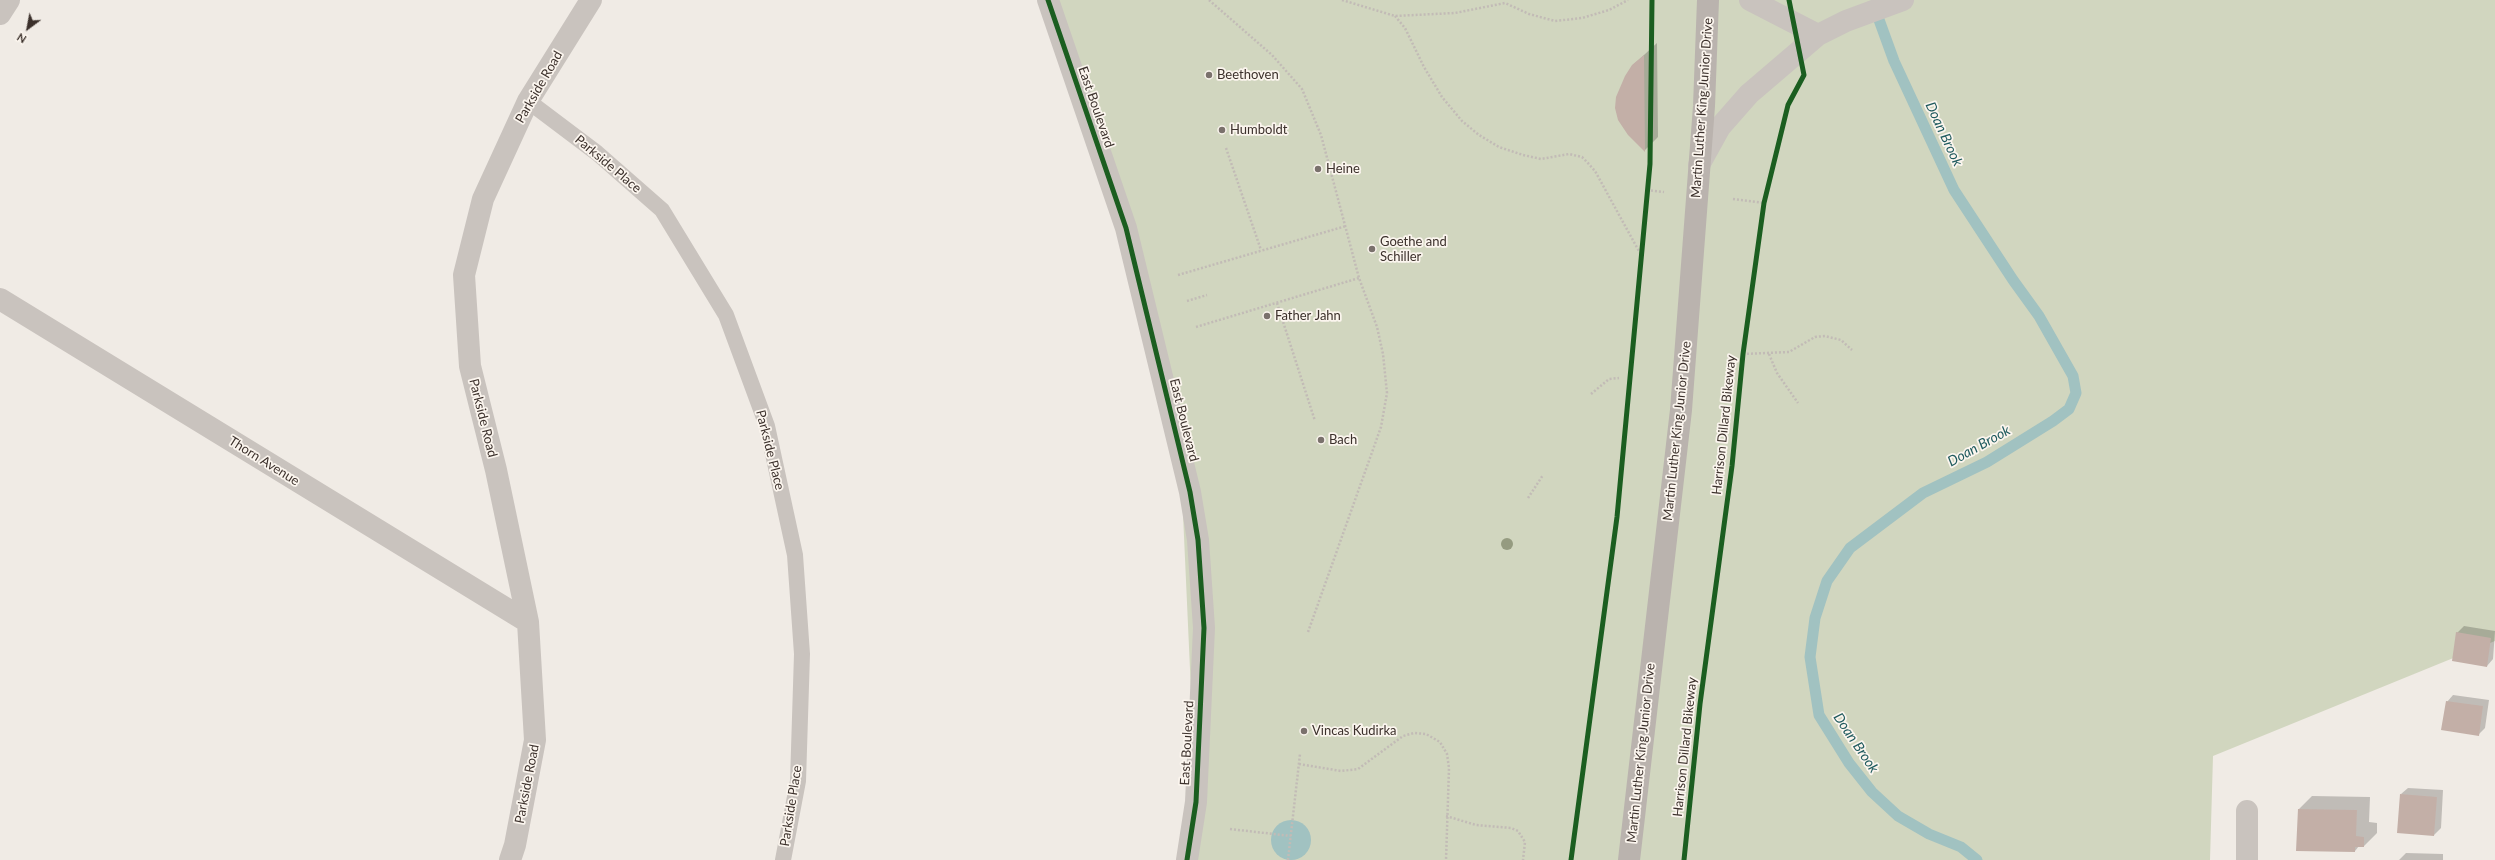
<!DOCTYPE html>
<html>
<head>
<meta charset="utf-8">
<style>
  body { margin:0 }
  #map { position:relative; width:2495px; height:860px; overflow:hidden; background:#f0ebe5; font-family:Lato,sans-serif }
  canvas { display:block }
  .north { position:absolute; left:8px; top:8px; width:40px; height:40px; -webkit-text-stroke:3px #fbf5ee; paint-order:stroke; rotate:212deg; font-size:11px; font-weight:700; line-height:16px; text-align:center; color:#3b302b }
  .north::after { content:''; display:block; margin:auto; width:14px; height:18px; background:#3b302b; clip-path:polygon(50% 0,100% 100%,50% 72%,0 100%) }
</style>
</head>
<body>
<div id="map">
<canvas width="2495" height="860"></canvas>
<div class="north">N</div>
</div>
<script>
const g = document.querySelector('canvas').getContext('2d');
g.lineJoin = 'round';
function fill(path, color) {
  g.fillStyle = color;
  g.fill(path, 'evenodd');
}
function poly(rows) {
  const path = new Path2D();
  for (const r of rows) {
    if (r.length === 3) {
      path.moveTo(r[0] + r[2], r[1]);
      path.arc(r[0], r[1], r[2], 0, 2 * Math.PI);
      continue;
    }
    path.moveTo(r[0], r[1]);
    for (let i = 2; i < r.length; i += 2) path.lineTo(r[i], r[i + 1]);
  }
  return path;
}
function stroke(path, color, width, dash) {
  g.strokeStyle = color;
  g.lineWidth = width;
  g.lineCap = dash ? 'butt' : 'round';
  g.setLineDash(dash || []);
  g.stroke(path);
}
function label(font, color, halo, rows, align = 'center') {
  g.font = font + ' Lato,sans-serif';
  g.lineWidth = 3.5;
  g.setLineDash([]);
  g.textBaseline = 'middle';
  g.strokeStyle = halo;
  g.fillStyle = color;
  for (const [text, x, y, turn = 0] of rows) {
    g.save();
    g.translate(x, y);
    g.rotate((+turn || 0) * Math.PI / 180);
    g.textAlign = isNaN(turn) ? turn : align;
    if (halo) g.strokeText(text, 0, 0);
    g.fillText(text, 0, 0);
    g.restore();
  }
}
fill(poly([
  [1048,0,2495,0,2495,641,2213,756,2210,860,1183,860,1196,802,1180,448]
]), '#d1d6bf');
fill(poly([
  [1291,840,20]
]), '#a1c2c1');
fill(poly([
  [1657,43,1658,137,1645,150,1629,135,1632,66],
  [2464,626,2495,631,2493,659,2487,666,2457,633],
  [2453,695,2489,700,2485,728,2478,735,2447,702],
  [2408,788,2443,790,2441,828,2434,835,2401,794],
  [2312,796,2370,797,2369,822,2377,823,2377,833,2364,846,2359,846,2355,851,2299,809],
  [2406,853,2443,854,2443,860,2399,860]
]), '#0003');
stroke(poly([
  [1874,6,1894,61,1954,190,2013,280,2039,316,2073,376,2076,393,2069,409,2053,421,1987,462,1923,493,1850,548,1827,581,1815,618,1810,657,1819,715,1849,763,1872,792,1898,816,1929,834,1961,847,1977,860]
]), '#a1c2c1', 11);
fill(poly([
  [1644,55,1645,152,1628,135,1618,120,1615,108,1616,97,1625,76,1632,65],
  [2456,632,2491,638,2487,667,2452,661],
  [2446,701,2483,706,2479,736,2441,730],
  [2400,794,2437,797,2434,836,2397,833],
  [2298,809,2357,810,2356,836,2364,837,2364,847,2355,847,2355,852,2296,851]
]), '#c3afa7');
stroke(poly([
  [1209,0,1272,55,1302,89,1321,135,1359,278,1377,327,1383,354,1387,393,1381,427,1308,632],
  [1342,0,1395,16,1455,13,1505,3,1529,14,1555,21,1582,18,1609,10,1628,0],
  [1395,16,1405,28,1424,67,1442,97,1462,121,1479,135,1499,147,1523,155,1541,159,1569,154,1582,157,1587,162,1595,171,1640,253],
  [1226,148,1261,250],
  [1647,190,1664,192],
  [1733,199,1764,203],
  [1178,275,1346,226],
  [1187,301,1207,295],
  [1277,303,1315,421],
  [1196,327,1359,278],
  [1743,354,1789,352,1815,337,1825,336,1841,340,1852,350],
  [1769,354,1777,373,1798,403],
  [1591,394,1609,379,1619,378],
  [1528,498,1543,475],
  [1299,764,1341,771,1358,769,1403,736,1414,733,1426,734,1440,742,1447,754,1449,768,1446,860],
  [1446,816,1476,825,1511,828,1518,831,1525,842,1523,860],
  [1230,829,1291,836],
  [1288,860,1300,754],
  [1571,860,1617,517,1650,164,1652,0]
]), '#c2bbb6', 2.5, [2, 2]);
stroke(poly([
  [528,101,597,153,662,210,726,315,767,426,795,555,802,654,798,781,783,860]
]), '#c9c3be', 16);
stroke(poly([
  [1048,0,1126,228,1190,492,1198,540,1204,628,1196,802,1187,860],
  [1750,0,1818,35],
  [0,14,9,0],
  [1699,165,1720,127,1749,94,1818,35,1846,21,1903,0],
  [0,299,528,622],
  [510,860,515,845,535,740,528,622,496,470,470,366,464,275,483,199,528,101,591,0],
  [2247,860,2247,811]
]), '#c9c3be', 22);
stroke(poly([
  [1629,860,1681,410,1704,106,1708,0]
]), '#bab3ae', 22);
stroke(poly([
  [1048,0,1126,228,1190,492,1198,540,1204,628,1196,802,1187,860],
  [1571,860,1617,517,1650,164,1652,0],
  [1684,860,1700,704,1732,466,1743,354,1764,203,1788,105,1804,75,1789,0]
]), '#1b5e20', 5);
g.fillStyle = '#959b80';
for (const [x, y] of [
  [1507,544]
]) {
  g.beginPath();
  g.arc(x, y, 6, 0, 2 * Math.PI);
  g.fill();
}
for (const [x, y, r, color] of [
  [1209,75,4,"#7a716c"],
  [1222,130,4,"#7a716c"],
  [1318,169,4,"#7a716c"],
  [1372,249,4,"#7a716c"],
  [1267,316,4,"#7a716c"],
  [1321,440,4,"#7a716c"],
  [1304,731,4,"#7a716c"]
]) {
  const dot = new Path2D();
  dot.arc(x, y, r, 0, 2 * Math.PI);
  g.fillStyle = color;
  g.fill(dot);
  stroke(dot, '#fbf5ee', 1.5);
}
label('13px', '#3b302b', '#fbf5ee', [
  ["Beethoven",1217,75],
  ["Humboldt",1230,130],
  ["Heine",1326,169],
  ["Goethe and",1380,242],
  ["Schiller",1380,257],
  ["Father Jahn",1275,316],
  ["Bach",1329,440],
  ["Vincas Kudirka",1312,731]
], 'left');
label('13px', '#3b302b', '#fbf5ee', [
  ["Parkside Road",539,87,-60],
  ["East Boulevard",1096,107,71],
  ["Martin Luther King Junior Drive",1702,108,-86],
  ["Parkside Place",608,164,40],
  ["Parkside Road",483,418,76],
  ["East Boulevard",1184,420,76],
  ["Harrison Dillard Bikeway",1724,425,-84],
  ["Martin Luther King Junior Drive",1677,431,-84],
  ["Parkside Place",770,450,76],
  ["Thorn Avenue",264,461,32],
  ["East Boulevard",1187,743,-87],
  ["Harrison Dillard Bikeway",1685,747,-84],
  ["Martin Luther King Junior Drive",1641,753,-84],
  ["Parkside Road",527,784,-79],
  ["Parkside Place",791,806,-81]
]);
label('italic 14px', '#1f5a5e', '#fbf5ee', [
  ["Doan Brook",1944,134,65],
  ["Doan Brook",1979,446,-29],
  ["Doan Brook",1856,743,56]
]);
</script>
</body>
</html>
